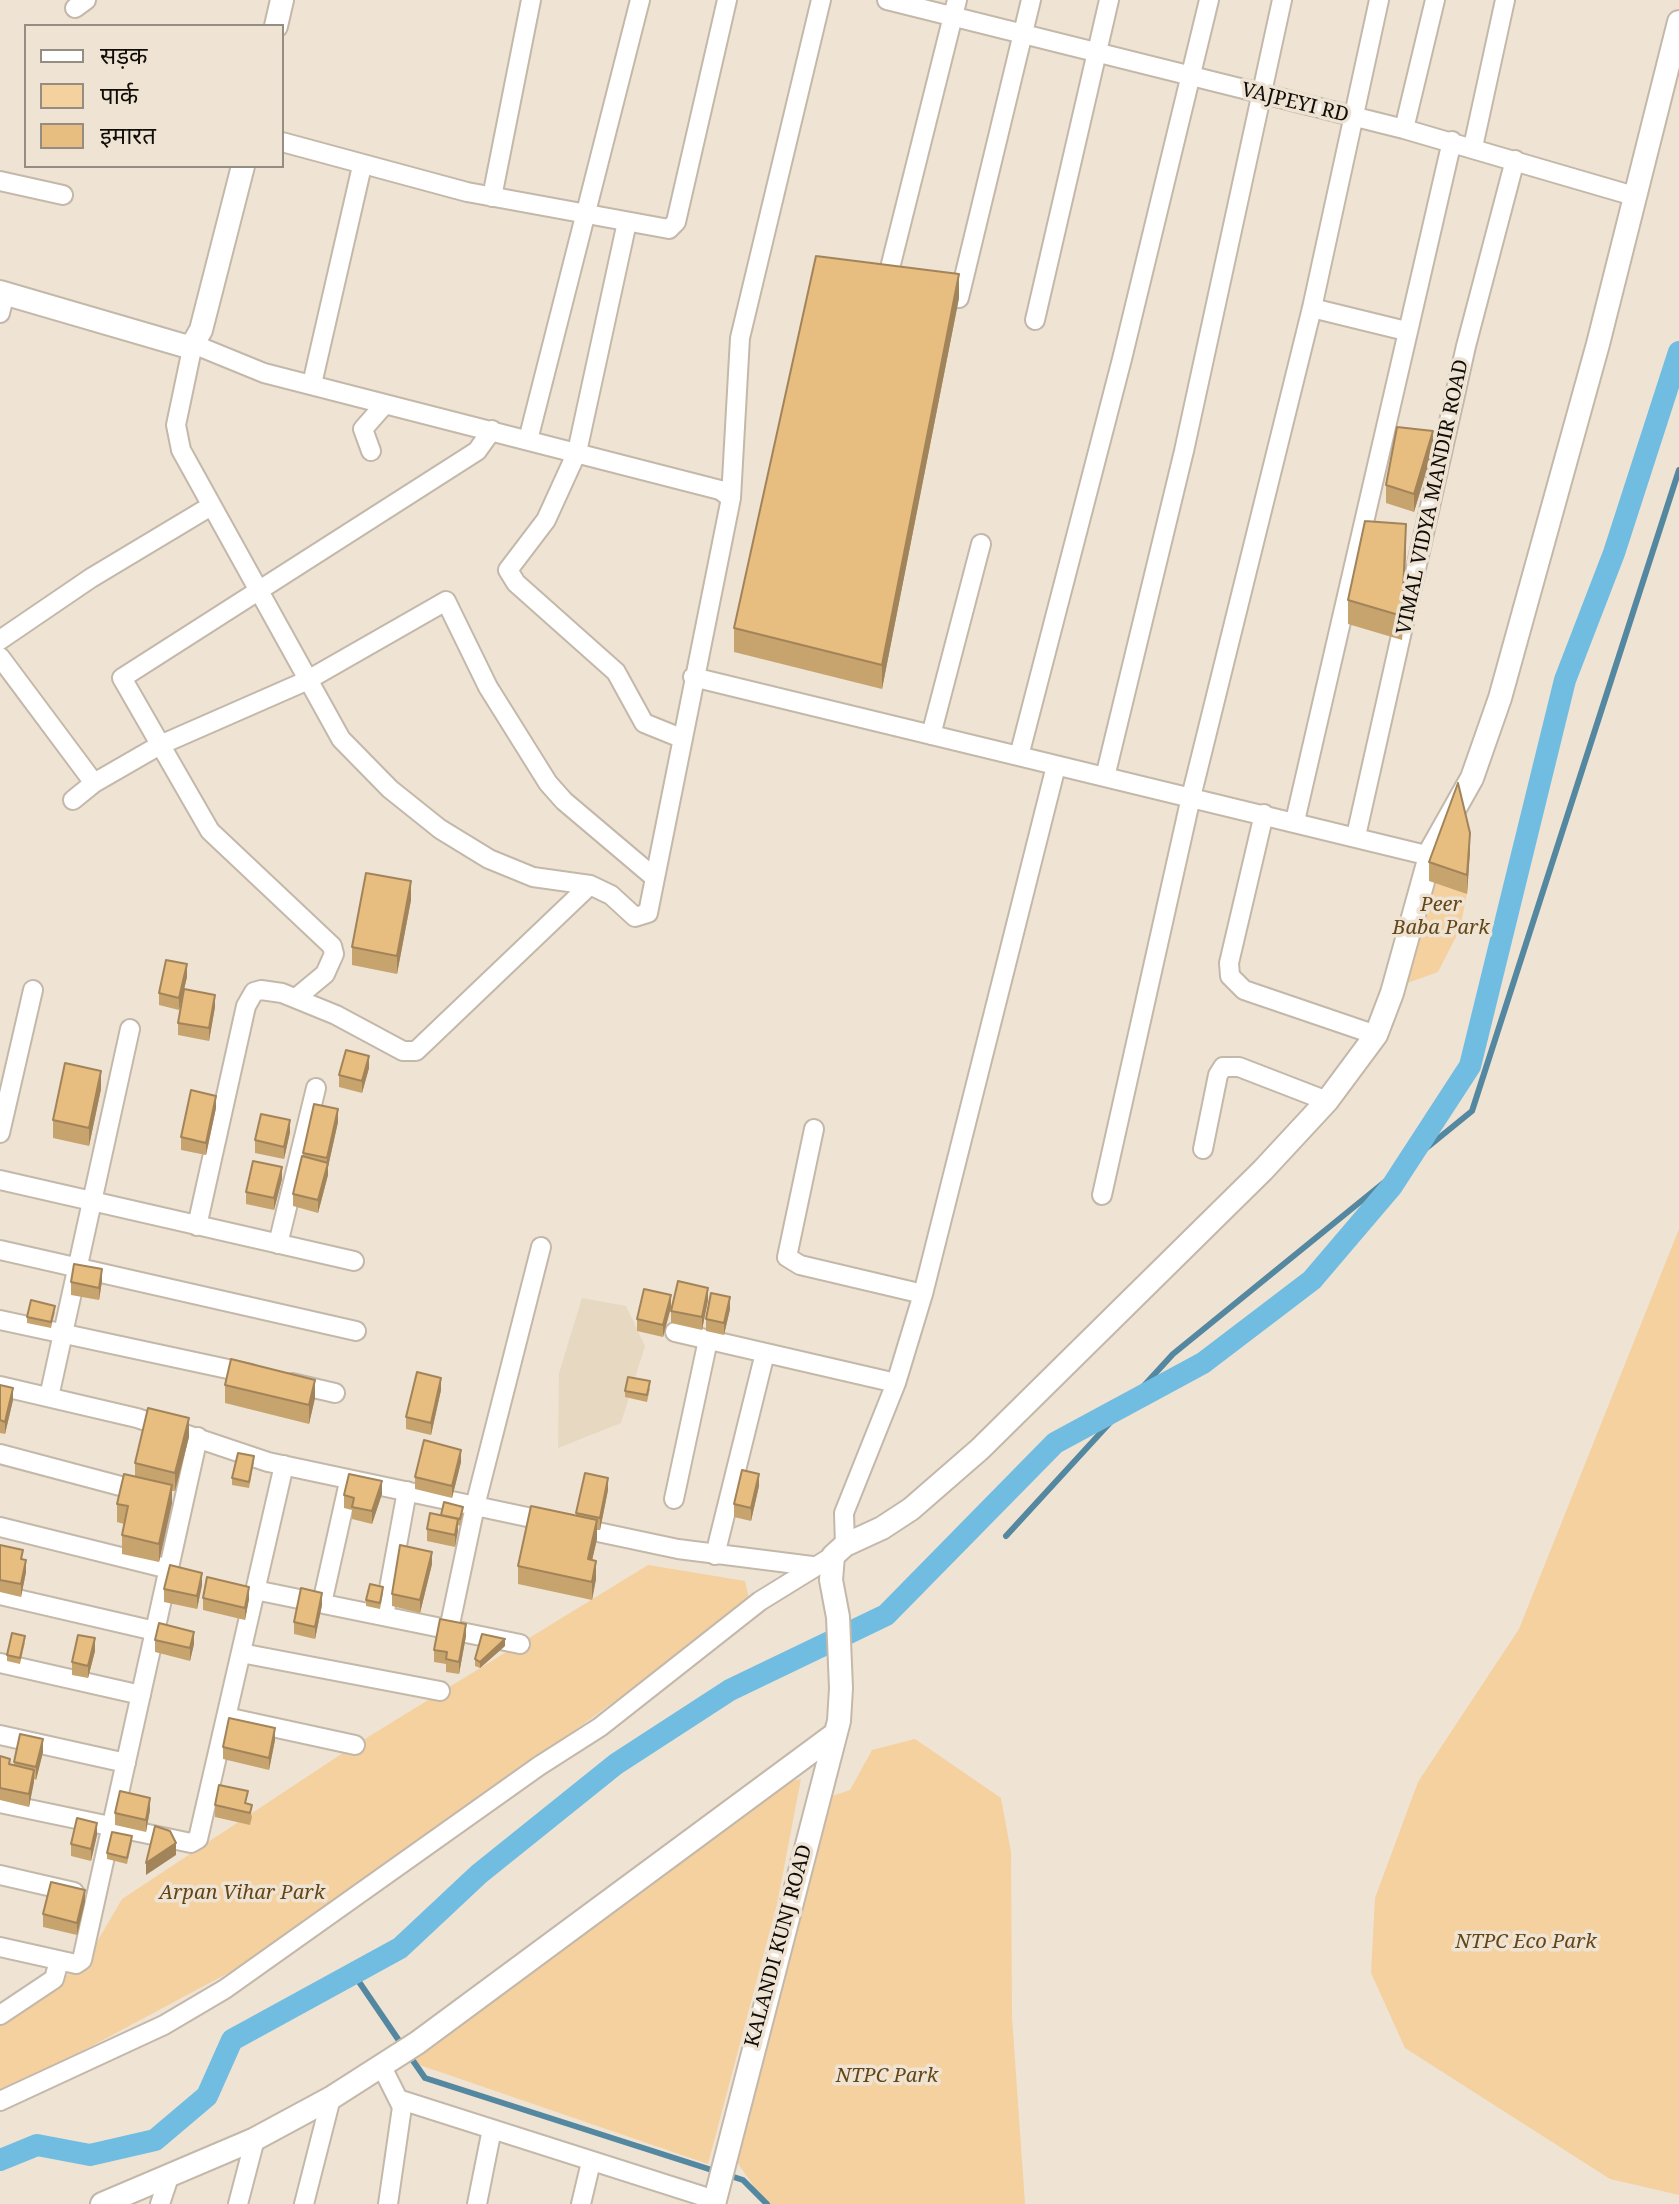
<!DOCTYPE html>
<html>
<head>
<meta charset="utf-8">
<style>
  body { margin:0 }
  #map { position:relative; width:1679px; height:2204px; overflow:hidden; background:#efe3d4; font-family:"Noto Serif","Noto Sans Devanagari",serif }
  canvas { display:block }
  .legend { position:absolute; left:24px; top:24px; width:260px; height:144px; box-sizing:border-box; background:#efe3d4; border:2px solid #968d82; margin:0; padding:10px 14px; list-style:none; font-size:24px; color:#100d08 }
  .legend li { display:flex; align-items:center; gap:16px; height:40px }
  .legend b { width:40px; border:2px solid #968d82 }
</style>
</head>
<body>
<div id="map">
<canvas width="1679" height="2204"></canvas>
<ul class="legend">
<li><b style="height:10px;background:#fff"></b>सड़क</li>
<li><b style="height:22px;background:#f4d19f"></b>पार्क</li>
<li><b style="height:22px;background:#e7bd80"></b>इमारत</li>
</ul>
</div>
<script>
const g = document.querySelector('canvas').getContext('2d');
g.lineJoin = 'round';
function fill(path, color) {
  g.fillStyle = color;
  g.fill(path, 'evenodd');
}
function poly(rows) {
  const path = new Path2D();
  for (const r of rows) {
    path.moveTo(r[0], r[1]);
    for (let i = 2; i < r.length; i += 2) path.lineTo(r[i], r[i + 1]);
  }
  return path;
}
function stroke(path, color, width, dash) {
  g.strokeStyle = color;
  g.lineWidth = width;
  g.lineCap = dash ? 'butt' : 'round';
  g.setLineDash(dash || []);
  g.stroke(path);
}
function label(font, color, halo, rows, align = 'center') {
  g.font = font + ' "Noto Serif",serif';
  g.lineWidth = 7;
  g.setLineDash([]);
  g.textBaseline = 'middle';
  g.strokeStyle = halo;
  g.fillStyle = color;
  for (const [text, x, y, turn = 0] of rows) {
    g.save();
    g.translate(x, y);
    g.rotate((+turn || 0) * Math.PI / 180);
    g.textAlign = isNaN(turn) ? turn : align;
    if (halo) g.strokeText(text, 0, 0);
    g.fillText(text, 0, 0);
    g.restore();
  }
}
fill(poly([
  [582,1298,626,1306,645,1346,621,1423,558,1448,559,1373]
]), '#e7d8c2');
fill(poly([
  [1429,881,1467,893,1460,929,1438,972,1399,986],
  [1679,1229,1679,2195,1610,2179,1405,2048,1371,1973,1375,1898,1418,1782,1519,1629],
  [648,1565,745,1581,750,1603,273,1949,0,2095,0,2012,83,1966,122,1899,355,1745],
  [915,1739,1001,1798,1011,1852,1012,2017,1025,2204,766,2204,737,2162,826,1798,850,1790,872,1750],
  [801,1779,777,1904,708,2164,408,2061,787,1782]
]), '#f4d19f');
stroke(poly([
  [1006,1536,1173,1354,1472,1111,1679,470],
  [353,1973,402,2045],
  [409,2055,425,2078,743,2180,767,2204]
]), '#5488a1', 6);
stroke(poly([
  [0,2160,37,2145,90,2155,155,2140,207,2096,232,2040,400,1948,479,1874,616,1764,730,1690,886,1615,1055,1443,1203,1363,1312,1280,1392,1186,1470,1066,1565,680,1614,553,1679,352]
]), '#71bde2', 22);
const minor = poly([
  [887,0,1404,129,1634,196],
  [75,8,86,0],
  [1404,129,1435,0],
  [282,142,467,192,669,229,676,222,727,0],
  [1473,147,1505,0],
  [0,181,63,195],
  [492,197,531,0],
  [627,222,577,452,546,520,508,570,516,583,616,672,644,723,681,738],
  [891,264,957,0],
  [959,298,1031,0],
  [1312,308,1406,331],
  [0,313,5,293],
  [1035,320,1109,0],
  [193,344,264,373,720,490,731,498,648,913,635,917,611,895,590,885,533,877,489,859,440,829,390,789,341,739,181,450,176,425,193,344],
  [312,384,362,166],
  [528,440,640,0],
  [371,451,363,429,385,404],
  [731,498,740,338,821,0],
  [0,640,91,578,211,506],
  [0,657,94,783],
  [693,677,1430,856],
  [931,735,981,544],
  [1019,756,1122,359,1209,0],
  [1105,777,1184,451,1282,0],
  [73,800,94,783,160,745,306,681,446,601,488,687,548,783,564,801,655,878],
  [1264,814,1229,963,1230,976,1244,990,1376,1035],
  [1295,821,1452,141],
  [1356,836,1466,346,1515,160],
  [296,998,325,974,334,954,332,946,210,831,122,678,477,451,492,430],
  [814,1129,787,1257,800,1265,923,1294],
  [0,1133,33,990],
  [1203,1149,1218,1075,1223,1067,1239,1067,1327,1101],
  [0,1180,354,1261],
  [1102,1195,1191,797,1312,308,1379,0],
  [197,1226,246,1006,254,992,261,990,282,993,336,1015,403,1051,416,1051,590,885],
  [278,1244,316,1088],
  [0,1250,356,1331],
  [0,1320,251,1374],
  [675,1332,896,1383],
  [292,1383,335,1393],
  [0,1386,137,1418,268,1462,678,1549,812,1566],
  [49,1397,130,1029],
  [0,1454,143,1492],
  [674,1499,708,1340],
  [0,1527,169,1569],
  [845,1545,844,1513,896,1383,923,1294,1056,766],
  [715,1555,765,1353],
  [255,1590,520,1644],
  [0,1595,155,1631],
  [322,1603,349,1482],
  [384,1616,407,1491],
  [449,1629,475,1506,541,1247],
  [241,1653,440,1691],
  [0,1663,141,1695],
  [226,1717,355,1745],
  [0,1735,126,1763],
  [0,1803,191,1843,198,1839,284,1465],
  [0,1875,74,1892],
  [0,1947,76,1964,82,1960,198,1437],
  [0,2015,54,1979,59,1961],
  [381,2065,402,2107,388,2204],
  [401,2100,715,2200],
  [0,2101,164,2025,225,1989,539,1766,600,1727,760,1601,833,1556],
  [160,2204,169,2177],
  [238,2204,255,2139],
  [304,2204,331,2098],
  [477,2204,492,2129],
  [581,2204,591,2162]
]);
const tertiary = poly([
  [276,26,282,0],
  [0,292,185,346,193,344,201,330,243,166],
  [102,2204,255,2139,331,2098,417,2043,835,1734],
  [714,2204,839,1721,841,1688,838,1617,831,1580,833,1556,845,1545,882,1528,911,1509,980,1449,1263,1170,1327,1101,1376,1035,1392,993,1432,849,1472,778,1500,698,1598,344,1679,22]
]);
stroke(minor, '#c3b8a9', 22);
stroke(tertiary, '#c3b8a9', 26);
stroke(minor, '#fff', 18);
stroke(tertiary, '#fff', 22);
fill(poly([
  [959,298,882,689,734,652,734,628],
  [1433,449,1414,512,1386,503,1386,485],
  [1406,548,1402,640,1348,624,1348,600],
  [1470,851,1467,894,1429,881,1429,862],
  [411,900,397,974,352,965,352,947],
  [187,977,179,1010,159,1005,159,993],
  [215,1007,209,1041,178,1035,178,1023],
  [369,1068,362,1093,339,1087,339,1075],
  [101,1089,89,1146,53,1138,53,1120],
  [216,1108,206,1155,181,1150,181,1137],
  [338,1122,328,1167,328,1175,318,1213,293,1206,293,1194,303,1153],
  [290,1132,284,1159,255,1153,255,1140],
  [282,1179,274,1210,246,1204,246,1192],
  [102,1281,99,1300,71,1295,71,1282],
  [708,1300,702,1330,671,1323,671,1311],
  [671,1307,663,1337,637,1331,637,1319],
  [730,1309,724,1335,706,1331,706,1319],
  [55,1312,51,1328,27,1323,27,1317],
  [0,1385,13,1400,5,1434,0,1433],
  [225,1385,315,1398,309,1424,225,1403],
  [650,1388,647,1402,625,1397,625,1391],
  [441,1390,431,1435,406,1429,406,1417],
  [189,1437,175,1491,172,1491,172,1503,159,1562,122,1554,122,1535,124,1524,117,1522,117,1504,135,1477,135,1463],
  [254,1462,249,1488,232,1485,232,1478],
  [461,1462,452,1498,415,1489,415,1477],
  [759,1486,751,1521,734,1517,734,1504],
  [608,1490,600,1530,597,1530,597,1539,592,1560,596,1579,592,1600,518,1584,518,1566,576,1516,576,1513],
  [382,1494,372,1524,352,1519,352,1510,344,1508,344,1495],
  [463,1513,460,1526,458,1525,455,1547,427,1541,427,1529,441,1515],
  [0,1545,23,1560,26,1572,21,1597,0,1592],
  [432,1564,420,1613,392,1606,392,1594],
  [202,1585,197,1609,164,1602,164,1589],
  [383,1593,380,1609,366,1606,366,1600],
  [203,1598,249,1599,245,1620,203,1610],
  [322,1605,315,1639,294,1634,294,1622],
  [466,1636,459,1674,446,1672,446,1664,434,1662,434,1650],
  [155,1640,194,1644,190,1661,155,1652],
  [25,1642,20,1664,7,1661,7,1655],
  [505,1646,480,1668,475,1666,475,1659],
  [95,1651,88,1678,72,1675,72,1662],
  [275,1740,269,1770,223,1759,223,1747],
  [43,1752,36,1780,34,1779,29,1807,0,1800,0,1756,10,1764,14,1765,14,1762],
  [248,1804,252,1817,250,1825,215,1817,215,1805],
  [150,1810,146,1832,115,1825,115,1813],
  [97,1835,91,1861,71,1856,71,1844],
  [132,1842,127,1864,107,1859,107,1853],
  [85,1902,77,1935,43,1927,43,1914]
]), '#c7a36e');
fill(poly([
  [959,274,959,298,882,689,882,665],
  [1433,431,1433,449,1414,512,1414,494],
  [1406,524,1406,548,1402,640,1402,616],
  [1470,833,1470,851,1467,894,1467,875],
  [411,881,411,900,397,974,397,956],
  [187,964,187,977,179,1010,179,998],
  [215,995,215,1007,209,1041,209,1028],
  [369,1056,369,1068,362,1093,362,1081],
  [101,1071,101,1089,89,1146,89,1128],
  [216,1096,216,1108,206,1155,206,1143],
  [338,1109,338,1122,328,1167,328,1175,318,1213,318,1200],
  [290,1120,290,1132,284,1159,284,1147],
  [282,1167,282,1179,274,1210,274,1198],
  [102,1269,102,1281,99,1300,99,1288],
  [708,1288,708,1300,702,1330,702,1317],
  [671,1295,671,1307,663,1337,663,1325],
  [730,1297,730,1309,724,1335,724,1323],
  [441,1378,441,1390,431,1435,431,1423],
  [315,1380,315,1398,309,1424,309,1405],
  [13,1388,13,1400,5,1434,5,1422],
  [189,1418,189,1437,175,1491,175,1473],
  [461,1450,461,1462,452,1498,452,1486],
  [759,1474,759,1486,751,1521,751,1508],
  [608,1478,608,1490,600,1530,600,1518],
  [382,1481,382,1494,372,1524,372,1511],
  [172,1485,172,1503,159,1562,159,1544],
  [458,1519,458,1531,455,1547,455,1535],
  [597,1520,597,1539,588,1578,588,1559],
  [432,1552,432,1564,420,1613,420,1600],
  [26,1560,26,1572,21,1597,21,1584],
  [596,1561,596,1579,592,1600,592,1582],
  [202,1573,202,1585,197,1609,197,1596],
  [249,1587,249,1599,245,1620,245,1608],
  [322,1593,322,1605,315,1639,315,1627],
  [466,1624,466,1636,459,1674,459,1662],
  [194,1632,194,1644,190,1661,190,1648],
  [95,1638,95,1651,88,1678,88,1666],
  [505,1639,505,1646,480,1668,480,1662],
  [275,1728,275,1740,269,1770,269,1758],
  [43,1739,43,1752,36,1780,36,1767],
  [34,1770,34,1782,29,1807,29,1794],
  [150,1798,150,1810,146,1832,146,1820],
  [97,1823,97,1835,91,1861,91,1849],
  [176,1843,176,1855,146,1875,146,1863],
  [85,1890,85,1902,77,1935,77,1923]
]), '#a2845a');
const building = poly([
  [816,256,959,274,882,665,734,628,816,256],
  [1397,427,1433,431,1414,494,1386,485,1397,427],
  [1365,521,1406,524,1402,616,1348,600,1365,521],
  [1458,783,1470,833,1467,875,1429,862,1458,783],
  [366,873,411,881,397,956,352,947,366,873],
  [166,960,187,964,179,998,159,993,166,960],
  [184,989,215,995,209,1028,178,1023,184,989],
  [346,1050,369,1056,362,1081,339,1075,346,1050],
  [65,1063,101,1071,89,1128,53,1120,65,1063],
  [191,1090,216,1096,206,1143,181,1137,191,1090],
  [314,1104,338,1109,327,1158,303,1153,314,1104],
  [261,1114,290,1120,284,1147,255,1140,261,1114],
  [302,1156,328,1163,318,1200,293,1194,302,1156],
  [253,1161,282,1167,274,1198,246,1192,253,1161],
  [74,1264,102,1269,99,1288,71,1282,74,1264],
  [678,1281,708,1288,702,1317,671,1311,678,1281],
  [644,1289,671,1295,663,1325,637,1319,644,1289],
  [711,1293,730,1297,724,1323,706,1319,711,1293],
  [31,1300,55,1306,51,1322,27,1317,31,1300],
  [231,1359,315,1380,309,1405,225,1385,231,1359],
  [417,1372,441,1378,431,1423,406,1417,417,1372],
  [628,1377,650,1381,647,1395,625,1391,628,1377],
  [0,1385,13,1388,5,1422,0,1420,0,1385],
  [148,1408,189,1418,175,1473,135,1463,148,1408],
  [424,1440,461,1450,452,1486,415,1477,424,1440],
  [238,1453,254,1456,249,1482,232,1478,238,1453],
  [742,1470,759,1474,751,1508,734,1504,742,1470],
  [585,1473,608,1478,600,1518,576,1513,585,1473],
  [124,1474,172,1485,159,1544,122,1535,128,1506,117,1504,124,1474],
  [349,1474,382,1481,372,1511,352,1507,354,1498,344,1495,349,1474],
  [444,1502,463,1507,460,1519,441,1515,444,1502],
  [531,1506,597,1520,588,1559,596,1561,592,1582,518,1566,531,1506],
  [430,1513,458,1519,455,1535,427,1529,430,1513],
  [0,1545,23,1550,21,1559,26,1560,21,1584,0,1580,0,1545],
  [400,1545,432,1552,420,1600,392,1594,400,1545],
  [170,1565,202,1573,197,1596,164,1589,170,1565],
  [207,1577,249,1587,245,1608,203,1598,207,1577],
  [370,1584,383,1587,380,1603,366,1600,370,1584],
  [301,1588,322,1593,315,1627,294,1622,301,1588],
  [440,1619,466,1624,459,1662,446,1659,447,1652,434,1650,440,1619],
  [159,1623,194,1632,190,1648,155,1640,159,1623],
  [12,1633,25,1636,20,1658,7,1655,12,1633],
  [482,1634,505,1639,480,1662,475,1659,482,1634],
  [78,1635,95,1638,88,1666,72,1662,78,1635],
  [229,1718,275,1728,269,1758,223,1747,229,1718],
  [20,1734,43,1739,36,1767,14,1762,20,1734],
  [0,1756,10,1759,9,1764,34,1770,29,1794,0,1788,0,1756],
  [219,1785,248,1791,245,1803,252,1805,250,1813,215,1805,219,1785],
  [120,1791,150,1798,146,1820,115,1813,120,1791],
  [77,1818,97,1823,91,1849,71,1844,77,1818],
  [155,1826,170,1831,176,1843,146,1863,155,1826],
  [112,1832,132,1836,127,1858,107,1853,112,1832],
  [51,1882,85,1890,77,1923,43,1914,51,1882]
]);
fill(building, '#e7bd80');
stroke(building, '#a2845a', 2);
label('20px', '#100d08', '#efe3d4', [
  ["VAJPEYI RD",1295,103,14],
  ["VIMAL VIDYA MANDIR ROAD",1433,497,-78],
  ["KALANDI KUNJ ROAD",779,1946,-75]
]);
label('italic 20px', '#634618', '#efe3d4', [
  ["Peer",1441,905],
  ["Baba Park",1441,928],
  ["Arpan Vihar Park",242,1893],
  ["NTPC Eco Park",1526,1942],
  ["NTPC Park",887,2076]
]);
</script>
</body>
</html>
